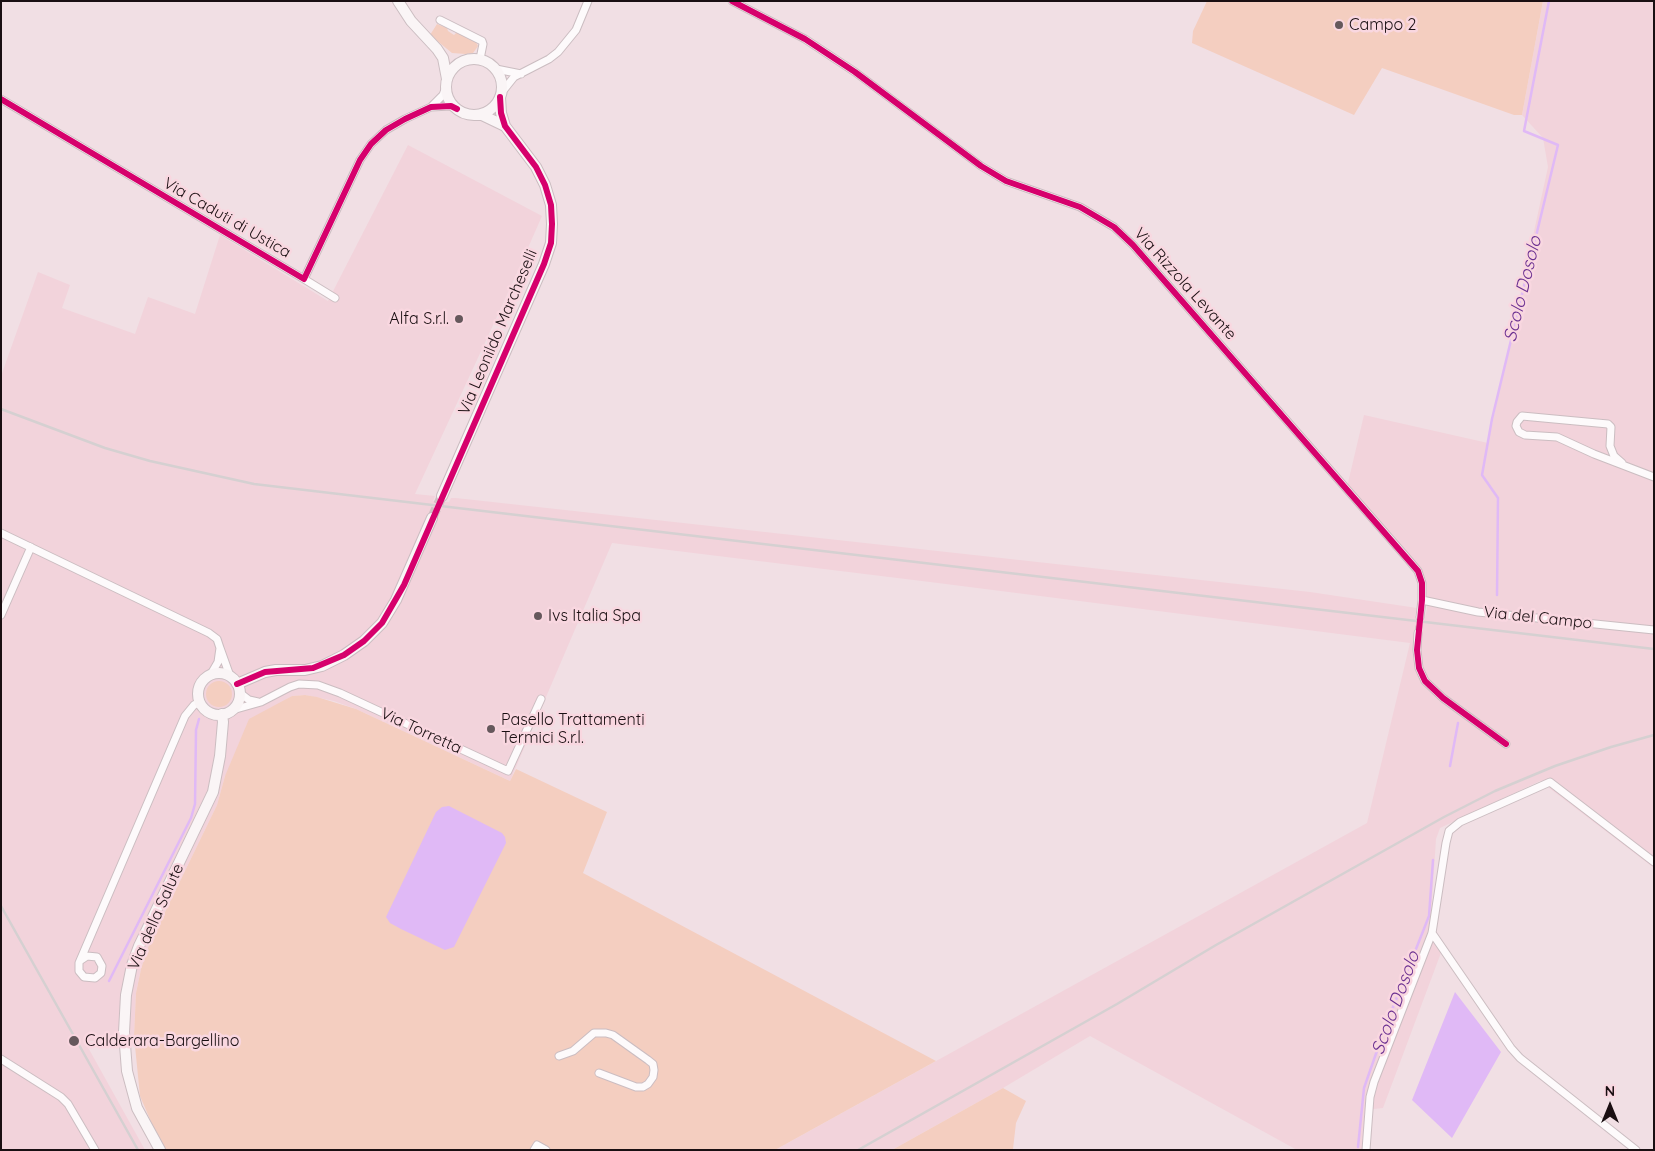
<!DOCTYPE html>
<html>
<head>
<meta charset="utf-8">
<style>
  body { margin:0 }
  #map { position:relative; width:1655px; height:1151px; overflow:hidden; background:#f1dfe4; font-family:Quicksand,sans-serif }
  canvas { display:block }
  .frame { position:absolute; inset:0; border:2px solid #1a0f12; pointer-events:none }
  .north { position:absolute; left:1585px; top:1081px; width:50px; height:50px; -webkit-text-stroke:4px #f9d7e0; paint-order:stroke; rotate:0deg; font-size:14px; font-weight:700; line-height:20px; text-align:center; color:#1a0f12 }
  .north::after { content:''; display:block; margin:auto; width:18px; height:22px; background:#1a0f12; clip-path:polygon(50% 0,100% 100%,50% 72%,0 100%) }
</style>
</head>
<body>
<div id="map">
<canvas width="1655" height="1151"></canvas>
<div class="frame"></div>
<div class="north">N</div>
</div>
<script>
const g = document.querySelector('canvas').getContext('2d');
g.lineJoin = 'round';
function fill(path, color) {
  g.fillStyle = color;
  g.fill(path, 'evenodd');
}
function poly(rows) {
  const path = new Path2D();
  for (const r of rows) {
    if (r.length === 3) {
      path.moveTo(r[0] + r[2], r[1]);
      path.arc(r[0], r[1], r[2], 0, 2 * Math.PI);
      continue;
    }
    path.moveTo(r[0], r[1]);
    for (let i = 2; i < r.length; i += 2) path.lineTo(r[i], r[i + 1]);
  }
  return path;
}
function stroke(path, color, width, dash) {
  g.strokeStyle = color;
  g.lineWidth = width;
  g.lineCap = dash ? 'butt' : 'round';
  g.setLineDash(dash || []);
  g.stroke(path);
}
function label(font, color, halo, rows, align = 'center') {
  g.font = font + ' Quicksand,sans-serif';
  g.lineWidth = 5;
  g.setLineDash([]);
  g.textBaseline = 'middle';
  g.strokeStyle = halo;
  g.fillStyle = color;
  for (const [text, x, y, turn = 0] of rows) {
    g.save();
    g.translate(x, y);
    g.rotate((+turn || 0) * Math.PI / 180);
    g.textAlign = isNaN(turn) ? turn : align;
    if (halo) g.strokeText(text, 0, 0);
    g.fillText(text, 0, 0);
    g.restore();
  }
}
fill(poly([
  [1543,1,1654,1,1654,868,1540,781,1440,828,1436,839,1431,917,1438,921,1436,932,1438,945,1442,950,1383,1108,1365,1110,1362,1150,1297,1150,1090,1036,1003,1088,892,1150,775,1150,1367,823,1410,643,930,582,612,543,510,781,356,709,334,701,305,695,292,696,276,706,225,776,217,805,149,945,141,969,136,993,134,1036,85,1042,145,1150,1,1150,1,376,38,272,70,285,62,308,135,334,148,297,195,314,220,235,328,301,408,145,542,216,513,282,415,494,435,496,433,501,449,502,451,498,456,498,1310,592,1417,608,1415,616,1425,617,1427,609,1426,579,1416,563,1381,522,1347,487,1364,415,1488,443,1548,167,1543,138,1522,115]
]), '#f2d3db');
fill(poly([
  [1207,1,1543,1,1522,115,1514,115,1382,68,1354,115,1192,43,1193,31],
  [437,24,447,28,448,31,454,35,457,32,476,42,478,46,476,49,473,53,466,54,452,53,430,35],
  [219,694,13],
  [305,695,317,697,356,709,510,781,516,769,607,812,583,873,936,1061,775,1150,166,1150,152,1124,140,1096,134,1036,136,993,141,969,149,945,217,805,225,776,249,719,292,696],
  [1003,1088,1026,1101,1016,1123,1013,1149,1015,1150,892,1150]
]), '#f4cec0');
fill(poly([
  [449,806,502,833,505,837,506,843,454,947,445,950,401,929,390,923,386,917,436,812,442,807],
  [1455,992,1501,1052,1452,1138,1412,1100]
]), '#e0b9f6');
stroke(poly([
  [1497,595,1498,498,1482,475,1492,419,1558,145,1524,131,1549,1],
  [1450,766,1458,723],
  [109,981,191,818,195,804,196,730,199,719],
  [1358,1147,1364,1088,1386,1025,1429,916,1433,860]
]), '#e0b9f6', 2.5);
stroke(poly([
  [1418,633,1420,617]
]), '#d1c0c4', 7, [7, 3.5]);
stroke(poly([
  [432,518,442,496]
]), '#d1c0c4', 10, [10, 5]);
const street = poly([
  [732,1,805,39,855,72,981,166,1006,181,1080,207,1114,227,1133,245,1407,558,1418,571,1422,583,1422,600,1420,617],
  [440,20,482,41,483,44,480,59],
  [496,69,521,74],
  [502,92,514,77,549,59,558,52,576,30,588,1],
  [1,99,304,279,360,160,371,144,386,130,405,119,431,107,451,106,457,109],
  [432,106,443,95,446,87],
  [304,279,335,298],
  [1622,463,1614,456,1610,446,1611,427,1608,424,1522,416,1517,422,1516,426,1519,432,1525,435,1557,437,1594,454,1654,477],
  [1,533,209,633,217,639,220,648],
  [1422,600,1478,612,1654,630],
  [1,615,31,547],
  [1418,633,1417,650,1419,668,1425,681,1443,698,1506,744],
  [211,674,218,662,220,648,230,676],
  [240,693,249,700,258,702],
  [229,711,261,702,290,687,299,684,318,685,340,693,508,771,541,699],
  [1432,933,1511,1048,1520,1058,1636,1150],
  [81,960,87,956,97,957,102,966,101,973,95,978,84,977,79,971,79,963,185,716,194,705,200,702],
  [559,1056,573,1051,594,1033,606,1033,613,1035,648,1060,653,1064,654,1070,653,1077,648,1084,643,1087,636,1087,599,1073],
  [1,1059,61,1097,68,1104,95,1150],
  [534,1150,537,1145,546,1150],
  [1366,1150,1370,1097,1374,1082,1432,933,1446,843,1449,831,1460,822,1550,782,1654,862]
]);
const secondary = poly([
  [398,1,411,21,437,49,443,58,447,79],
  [474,87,28],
  [476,115,482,115,505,126],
  [442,496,544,264,551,243,552,224,551,205,545,185,536,167,505,126,501,113,500,97],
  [219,694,21],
  [237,684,265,672,276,670,305,670,322,666,344,655,364,641,382,623,396,600,432,518],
  [160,1150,137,1108,127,1071,124,1032,126,995,132,965,139,946,213,792,220,756,223,722,222,714]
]);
stroke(street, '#cbbdc1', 9);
stroke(secondary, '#cbbdc1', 12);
stroke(street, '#fdfafb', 7);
stroke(secondary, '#faf5f6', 10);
stroke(poly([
  [1,409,105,448,150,461,254,484,1654,649],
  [1,906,138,1150],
  [858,1150,1117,1004,1216,945,1444,817,1495,791,1555,766,1611,747,1654,735]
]), '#d5d0d1', 2.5);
stroke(poly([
  [732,1,805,39,855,72,981,166,1006,181,1080,207,1114,227,1133,245,1418,571,1422,583,1422,600,1417,650,1419,668,1425,681,1443,698,1506,744],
  [1,99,304,279,360,160,371,144,386,130,405,119,431,107,451,106,457,109],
  [237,684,265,672,313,668,344,655,364,641,382,623,404,585,544,264,551,243,552,224,551,205,545,185,536,167,505,126,501,113,500,97]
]), '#d6006c', 6);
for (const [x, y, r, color] of [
  [1339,25,5,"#65585c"],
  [459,319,5,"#65585c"],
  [538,616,5,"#65585c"],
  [491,729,5,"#65585c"],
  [74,1041,6,"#65585c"]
]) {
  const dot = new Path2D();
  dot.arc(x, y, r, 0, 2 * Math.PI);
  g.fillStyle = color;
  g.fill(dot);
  stroke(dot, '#f9d7e0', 2);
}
label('16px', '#1a0f12', '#f9d7e0', [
  ["Campo 2",1349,25],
  ["Alfa S.r.l.",449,319,"right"],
  ["Ivs Italia Spa",548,616],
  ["Pasello Trattamenti",501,720],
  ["Termici S.r.l.",501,738],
  ["Calderara-Bargellino",85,1041]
], 'left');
label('16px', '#1a0f12', '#f9d7e0', [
  ["Via Caduti di Ustica",227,218,30],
  ["Via Rizzola Levante",1185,284,48],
  ["Via Leonildo Marcheselli",498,332,-67],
  ["Via del Campo",1538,618,6],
  ["Via Torretta",421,731,25],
  ["Via della Salute",156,917,-66]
]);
label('italic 18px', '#6b3091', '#f9d7e0', [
  ["Scolo Dosolo",1523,289,-76],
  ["Scolo Dosolo",1396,1003,-70]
]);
</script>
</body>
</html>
